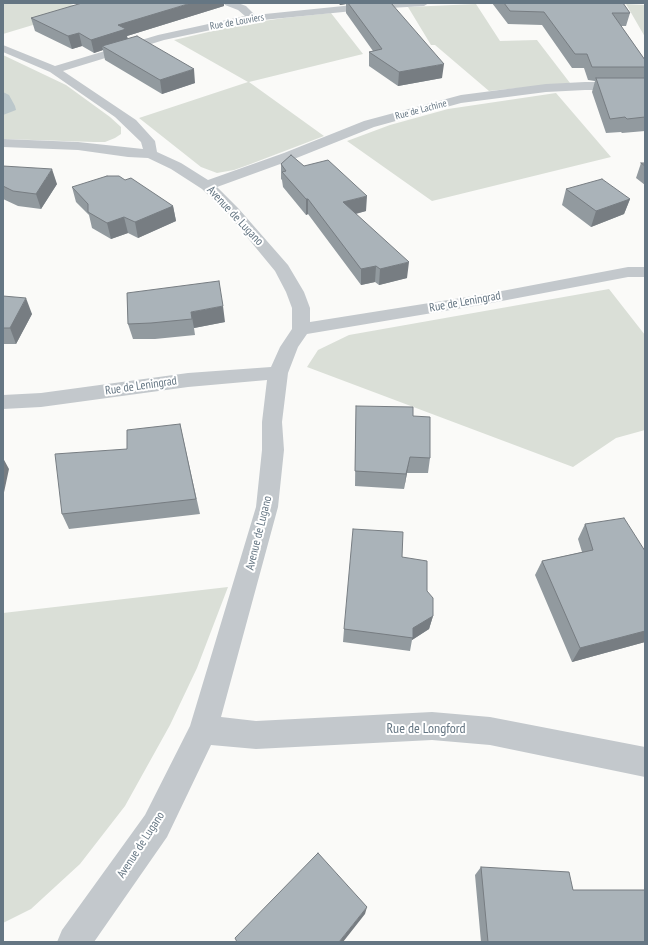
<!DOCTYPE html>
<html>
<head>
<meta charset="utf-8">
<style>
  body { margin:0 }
  #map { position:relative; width:648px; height:945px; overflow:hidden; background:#fafaf8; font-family:"PT Sans Narrow",sans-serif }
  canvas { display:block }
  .frame { position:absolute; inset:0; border:4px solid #657683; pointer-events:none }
</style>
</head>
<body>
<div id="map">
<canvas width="648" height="945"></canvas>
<div class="frame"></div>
</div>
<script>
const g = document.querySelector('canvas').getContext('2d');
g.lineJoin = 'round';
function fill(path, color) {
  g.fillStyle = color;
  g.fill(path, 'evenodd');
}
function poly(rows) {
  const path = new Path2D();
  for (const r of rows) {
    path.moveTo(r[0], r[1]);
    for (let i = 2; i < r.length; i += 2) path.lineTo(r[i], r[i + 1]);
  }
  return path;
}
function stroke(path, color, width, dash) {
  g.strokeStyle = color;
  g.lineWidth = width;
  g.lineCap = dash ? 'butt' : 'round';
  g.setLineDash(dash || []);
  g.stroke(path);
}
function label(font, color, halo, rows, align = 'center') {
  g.font = font + ' "PT Sans Narrow",sans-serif';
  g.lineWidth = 4;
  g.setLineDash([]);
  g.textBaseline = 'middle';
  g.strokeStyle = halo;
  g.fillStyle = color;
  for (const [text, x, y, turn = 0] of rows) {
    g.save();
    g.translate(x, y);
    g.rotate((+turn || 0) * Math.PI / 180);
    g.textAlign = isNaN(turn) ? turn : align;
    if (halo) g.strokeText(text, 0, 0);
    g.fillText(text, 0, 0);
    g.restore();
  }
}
fill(poly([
  [3,3,67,3,86,9,3,34],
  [476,4,500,41,537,40,570,83,489,91,435,45,431,45,408,7],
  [626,4,645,5,645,37],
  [331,13,363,54,249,82,324,136,248,165,234,170,217,173,201,167,139,118,248,82,174,40,243,24,284,18],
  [3,55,66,85,110,117,121,127,121,134,115,138,105,142,94,142,3,139],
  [556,93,611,157,432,201,347,141,390,125,448,109],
  [609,289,645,335,645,430,616,438,573,467,307,367,318,350,349,335],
  [228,587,197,668,170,725,125,806,80,864,31,909,3,923,3,613]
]), '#dadfd7');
fill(poly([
  [3,92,9,95,15,106,16,110,3,115]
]), '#bbc7cb');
fill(poly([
  [224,3,238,3,246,6,255,15,373,3,429,3,424,6,373,9,253,21,164,40,63,71,136,120,155,141,157,152,181,163,208,180,284,153,364,121,461,95,546,84,585,82,645,82,645,90,585,90,546,92,461,103,374,127,294,159,217,187,238,208,288,265,304,292,310,308,310,322,486,294,628,267,645,267,645,277,628,277,486,304,307,334,298,347,288,373,282,422,284,450,278,507,221,717,256,721,432,712,490,717,645,747,645,777,490,745,432,740,256,749,211,745,167,837,94,942,57,942,62,930,145,815,190,726,256,507,262,450,262,422,267,380,188,387,41,407,3,409,3,395,41,393,188,373,271,367,280,347,292,329,292,308,286,292,275,271,228,214,202,189,171,169,148,158,128,157,78,150,3,147,3,139,78,142,143,149,141,142,115,117,50,72,3,52,3,45,55,66,158,35,245,16,238,10,225,5,224,3]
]), '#c3c8cc');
fill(poly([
  [338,3,391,3,442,78,398,86,369,66,369,52,373,51,346,13,346,4,340,5],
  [492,3,623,3,630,13,626,26,621,26,645,60,645,131,622,133,621,132,606,133,592,92,595,81,588,80,584,68,572,68,542,25,508,24],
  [224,6,127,36,128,39,195,83,162,94,105,60,103,50,94,53,82,46,72,49,35,31,31,18],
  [641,163,645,163,645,185,636,178],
  [281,164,304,166,366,211,356,214,407,278,379,285,375,282,361,285,308,214,306,215,283,187,282,180,281,179],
  [3,166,57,184,41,209,18,206,3,199],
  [125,180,173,206,176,221,138,238,128,233,111,239,92,228,89,215,76,202,72,187],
  [566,189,630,199,624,214,591,227,562,205],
  [127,293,225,322,194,328,195,335,155,339,133,339,128,324],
  [3,296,32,314,16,344,3,344],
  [356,406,413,416,430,458,428,473,407,473,404,489,355,486],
  [180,424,200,514,69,529,62,514,127,449],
  [585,524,645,551,645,642,572,662,535,575,542,561,582,552,578,539],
  [402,557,427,591,433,616,429,629,412,640,410,651,343,642,344,629],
  [481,867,573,890,645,942,481,942,475,875]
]), '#929a9f');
fill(poly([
  [191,3,224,3,224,6,127,36,128,42,102,46,103,50,94,53,91,40,118,25],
  [340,3,346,3,346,4,340,5],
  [79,33,82,46,72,49,68,36],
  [444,64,442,78,398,86,399,72],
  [194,69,195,83,162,94,160,80],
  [52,169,57,184,41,209,36,194],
  [367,196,366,211,342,217,343,202],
  [306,199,308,199,308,214,306,215],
  [630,199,624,214,591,227,596,211],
  [173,206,176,221,138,238,135,222],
  [124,217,128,233,111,239,107,223],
  [409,262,407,278,379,285,380,269],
  [376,266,375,282,361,285,361,269],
  [26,298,32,314,16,344,10,328],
  [223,306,225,322,194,328,191,312],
  [410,457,404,489,406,474],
  [3,458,9,469,3,497],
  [433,616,429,629,412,640,413,628],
  [645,631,645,642,572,662,580,648],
  [367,907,365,914,343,942,339,942]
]), '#777d82');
const building = poly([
  [82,3,191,3,118,25,126,29,91,40,79,33,68,36,31,18,82,3],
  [348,3,391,3,444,64,399,72,369,52,382,49,348,3],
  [504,3,623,3,630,13,612,13,645,60,645,67,592,67,587,54,575,54,544,12,510,11,504,3],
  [137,36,194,69,160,80,102,46,137,36],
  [596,78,645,78,645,117,627,119,625,117,610,119,596,78],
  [291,155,304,166,328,160,367,196,343,202,409,262,380,269,376,266,361,269,308,199,306,199,282,172,286,171,281,164,291,155],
  [641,163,645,163,645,166,641,163],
  [3,166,52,169,36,194,13,191,3,186,3,166],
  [107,176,119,176,125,180,131,178,173,206,135,222,124,217,107,223,88,212,88,204,72,187,107,176],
  [602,179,630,199,596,211,566,189,602,179],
  [219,281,223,306,191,312,192,319,151,323,128,324,127,293,219,281],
  [3,296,26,298,10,328,3,328,3,296],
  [356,406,413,407,413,416,430,417,430,458,410,457,406,474,355,471,356,406],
  [180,424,196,499,62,514,55,454,127,449,127,430,180,424],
  [624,518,645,551,645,631,580,648,542,561,593,550,585,524,624,518],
  [353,529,403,532,402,557,427,561,427,591,433,598,433,616,413,628,413,638,344,629,353,529],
  [318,853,367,907,339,942,237,942,235,938,318,853],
  [481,867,569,872,573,890,645,890,645,942,488,942,481,867]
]);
fill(building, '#aab3b9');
stroke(building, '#777d82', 1);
label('10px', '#657683', '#fff', [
  ["Rue de Louviers",237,22,-10],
  ["Rue de Lachine",421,110,-15]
]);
label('12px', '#657683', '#fff', [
  ["Avenue de Lugano",235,216,47],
  ["Rue de Leningrad",465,302,-10],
  ["Rue de Leningrad",141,386,-8],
  ["Avenue de Lugano",259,533,-76],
  ["Avenue de Lugano",141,845,-57]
]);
label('14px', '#657683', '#fff', [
  ["Rue de Longford",426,729]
]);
</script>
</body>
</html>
